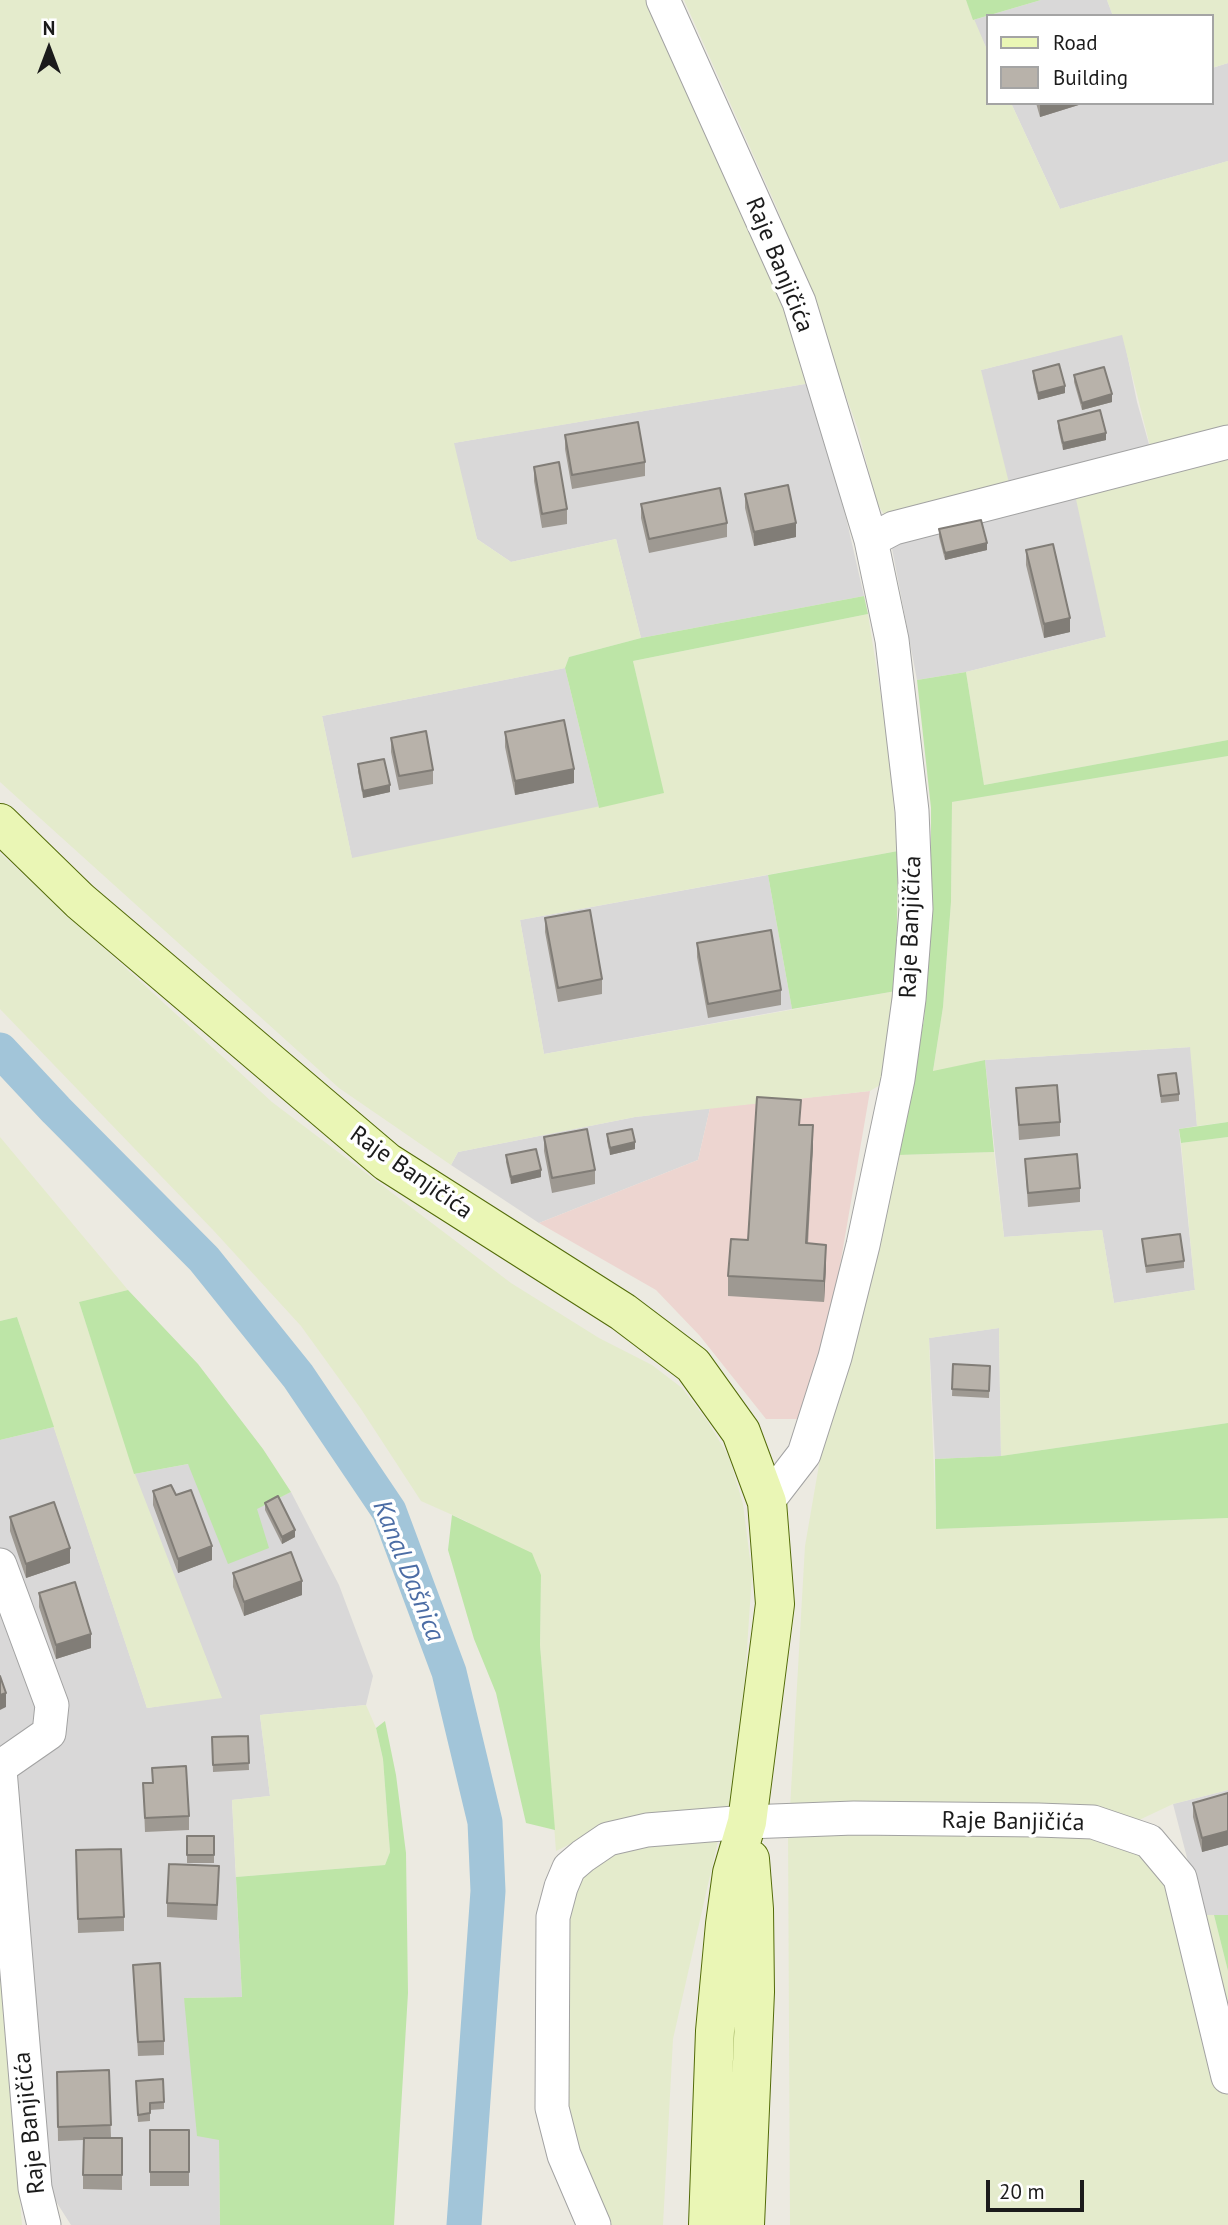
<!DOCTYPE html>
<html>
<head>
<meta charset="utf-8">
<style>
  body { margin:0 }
  #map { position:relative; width:1228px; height:2225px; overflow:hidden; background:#eceae1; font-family:"PT Sans",sans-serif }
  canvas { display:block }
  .legend { position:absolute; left:986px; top:14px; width:228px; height:91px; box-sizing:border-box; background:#fff; border:2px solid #a4a4a4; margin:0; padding:9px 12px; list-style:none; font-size:21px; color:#1b1b1b }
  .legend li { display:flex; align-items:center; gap:14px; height:35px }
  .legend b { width:35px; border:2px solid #a4a4a4 }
  .north { position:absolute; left:14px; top:14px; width:70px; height:70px; -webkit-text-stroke:5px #fff; paint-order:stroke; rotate:0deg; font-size:19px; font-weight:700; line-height:28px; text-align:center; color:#1b1b1b }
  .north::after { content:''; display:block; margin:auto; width:24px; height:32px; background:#1b1b1b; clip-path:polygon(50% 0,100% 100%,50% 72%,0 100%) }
  .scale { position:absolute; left:986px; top:2180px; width:98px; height:32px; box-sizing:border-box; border:4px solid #1b1b1b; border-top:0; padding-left:9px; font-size:21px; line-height:24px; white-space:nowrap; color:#1b1b1b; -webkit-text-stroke:5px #fff; paint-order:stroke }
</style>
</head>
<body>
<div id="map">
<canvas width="1228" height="2225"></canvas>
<ul class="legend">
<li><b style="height:9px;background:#eaf6b5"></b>Road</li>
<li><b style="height:19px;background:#b8b2aa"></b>Building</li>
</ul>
<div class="north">N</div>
<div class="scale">20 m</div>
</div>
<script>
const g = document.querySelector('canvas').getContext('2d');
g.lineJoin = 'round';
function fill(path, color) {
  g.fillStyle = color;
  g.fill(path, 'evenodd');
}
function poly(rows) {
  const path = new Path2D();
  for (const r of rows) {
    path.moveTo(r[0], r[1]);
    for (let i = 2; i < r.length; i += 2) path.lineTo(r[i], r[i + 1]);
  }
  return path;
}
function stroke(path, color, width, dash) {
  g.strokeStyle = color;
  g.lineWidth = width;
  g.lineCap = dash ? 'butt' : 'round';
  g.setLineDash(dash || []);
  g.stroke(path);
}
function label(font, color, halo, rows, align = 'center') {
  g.font = font + ' "PT Sans",sans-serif';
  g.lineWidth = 7;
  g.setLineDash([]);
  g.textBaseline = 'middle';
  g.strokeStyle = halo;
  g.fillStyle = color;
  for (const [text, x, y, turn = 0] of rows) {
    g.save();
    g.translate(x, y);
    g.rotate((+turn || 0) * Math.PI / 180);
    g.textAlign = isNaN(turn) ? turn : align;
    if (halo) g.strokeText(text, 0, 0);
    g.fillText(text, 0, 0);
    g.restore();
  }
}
fill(poly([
  [1041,0,1107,0,1113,16,988,16,988,52,973,20],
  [1228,63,1228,161,1060,209,1011,103,1212,103,1212,68],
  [1123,334,1137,402,1156,469,1097,588,1106,637,966,672,917,680,886,517,981,370],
  [811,383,847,522,864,596,641,638,616,539,511,562,477,539,453,443],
  [565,668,599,808,352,859,322,716],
  [768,875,792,1009,544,1054,520,920],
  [1191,1047,1197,1126,1179,1129,1195,1290,1114,1303,1102,1230,1004,1237,985,1060],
  [710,1108,698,1160,539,1223,451,1165,458,1152,635,1117],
  [999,1328,1001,1456,935,1459,929,1338],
  [54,1427,147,1708,221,1697,134,1474,188,1464,257,1508,291,1492,339,1585,373,1676,366,1705,260,1715,270,1796,232,1800,242,1997,184,1998,219,2139,220,2225,71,2225,50,2192,0,1765,0,1440],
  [1228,1790,1228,1915,1202,1915,1173,1804]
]), '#d9d8d8');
fill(poly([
  [870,1091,831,1318,798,1419,766,1419,700,1336,656,1290,539,1223,698,1160,710,1108]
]), '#edd5d0');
fill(poly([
  [0,0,647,0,788,320,811,383,454,443,477,539,511,562,616,539,641,638,569,657,565,668,322,716,352,858,663,793,633,661,868,614,888,742,898,851,520,920,544,1054,896,991,883,1083,870,1091,635,1117,458,1152,451,1165,339,1088,0,782],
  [684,0,966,0,988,52,988,103,1011,103,1060,209,1228,161,1228,431,1151,450,1122,335,981,370,1009,483,886,517,877,504,858,429,777,208],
  [1107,0,1228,0,1228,63,1212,68,1212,16,1113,16],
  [1228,452,1228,740,984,785,966,672,1106,637,1074,490],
  [1228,756,1228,1122,1197,1126,1190,1047,985,1060,933,1072,943,1007,951,902,952,802],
  [0,853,272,1102,511,1283,599,1338,652,1365,682,1388,708,1422,729,1457,743,1504,752,1575,736,1809,607,1826,556,1851,540,1645,541,1575,466,1521,421,1501,361,1409,301,1326,214,1231,0,1009],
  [0,1137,128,1290,79,1302,135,1474,222,1698,147,1708,17,1317,0,1321],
  [1228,1137,1228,1423,1001,1456,999,1328,929,1338,936,1529,1228,1518,1228,1790,1173,1804,1137,1821,790,1808,805,1546,820,1459,854,1346,898,1155,994,1152,1004,1237,1102,1230,1114,1303,1195,1290,1181,1143],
  [366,1705,376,1728,383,1759,390,1852,385,1865,236,1877,232,1800,270,1796,260,1715],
  [788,1829,1095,1832,1137,1850,1175,1894,1228,2096,1228,2225,790,2225],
  [719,1836,673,2039,663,2225,604,2225,587,2186,562,2093,566,1919,576,1879,627,1846],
  [1202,1915,1214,1915,1228,1971,1228,2023],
  [0,1934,22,2225,0,2225]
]), '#e4ebcc');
fill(poly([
  [966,0,1041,0,973,20],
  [864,596,868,614,633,661,664,793,599,808,565,668,569,657,641,638],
  [966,672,984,785,1228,740,1228,756,952,802,951,902,943,1007,933,1071,985,1060,994,1152,898,1155,924,1020,931,925,931,808,917,680],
  [898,851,896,991,792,1009,768,875],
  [1228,1122,1228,1137,1181,1143,1179,1129],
  [128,1290,198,1364,263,1449,291,1492,257,1509,269,1548,228,1564,188,1464,134,1474,79,1302],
  [17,1317,54,1427,0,1440,0,1321],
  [1228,1423,1228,1518,936,1529,935,1459,1001,1456],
  [452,1515,532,1553,541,1575,540,1645,555,1830,526,1823,496,1693,474,1639,448,1550],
  [385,1721,396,1775,406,1853,408,1993,394,2225,220,2225,219,2140,197,2136,184,1998,242,1997,236,1877,385,1865,390,1852,383,1759,376,1728],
  [1214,1915,1228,1915,1228,1971]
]), '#bde5a7');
stroke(poly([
  [0,1050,56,1110,204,1259,298,1376,389,1511,449,1672,485,1822,488,1891,464,2225]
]), '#a2c5d9', 35);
const street = poly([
  [663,0,799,302,871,540,892,640,912,811,916,909,909,999,898,1079,863,1245,835,1357,804,1454,767,1502],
  [871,540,894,528,1228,442],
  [0,1565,52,1705,49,1733,0,1767],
  [0,1770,35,2188,44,2225],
  [594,2225,564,2155,552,2108,553,1917,561,1887,569,1868,583,1856,608,1839,647,1830,747,1822,854,1818,1038,1820,1093,1822,1149,1841,1180,1878,1228,2077]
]);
const secondary = poly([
  [0,823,80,901,387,1162,623,1312,693,1365,741,1432,767,1502,775,1604,747,1822,732,1873,725,1924,715,2031,708,2225],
  [745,2225,755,1992,754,1909,750,1859]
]);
stroke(street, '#a2a2a2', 35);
stroke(secondary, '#536b09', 40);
stroke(street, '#fff', 33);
stroke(secondary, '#eaf6b5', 38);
fill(poly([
  [1036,103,1085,103,1040,117],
  [1033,371,1065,393,1038,400,1033,378],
  [1074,375,1112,402,1082,410,1074,382],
  [1058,421,1106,440,1063,450,1058,428],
  [565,435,645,462,645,476,572,489,565,449],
  [534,467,567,509,567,524,542,528,534,481],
  [745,494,796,537,754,546,745,508],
  [641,504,727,523,727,537,649,553,641,518],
  [939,529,987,550,945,560,939,537],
  [1026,550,1070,632,1044,638,1026,565],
  [505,732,574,783,515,795,505,747],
  [391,738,433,770,433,784,399,790,391,752],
  [358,764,390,792,363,798,358,771],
  [545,918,602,979,602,994,558,1002,545,932],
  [697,943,781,990,781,1005,708,1018,697,957],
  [1158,1075,1179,1094,1179,1101,1161,1103],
  [1016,1088,1060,1122,1060,1136,1019,1140],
  [800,1125,813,1146,808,1244,826,1265,824,1302,728,1296,728,1276,748,1240],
  [607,1134,635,1149,610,1155,607,1141],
  [544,1137,595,1170,595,1184,552,1193,544,1151],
  [506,1155,541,1177,511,1184,506,1162],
  [1025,1159,1080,1188,1080,1202,1028,1207],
  [1142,1239,1184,1261,1184,1268,1146,1273],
  [953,1364,990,1366,989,1398,952,1396],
  [153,1491,176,1495,212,1560,178,1573,153,1505],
  [265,1503,295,1537,282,1544,265,1510],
  [10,1517,70,1563,26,1578,10,1531],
  [233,1573,302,1595,244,1616,233,1587],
  [39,1593,91,1648,56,1659,39,1607],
  [248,1736,249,1770,213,1772,212,1737],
  [152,1768,189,1816,189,1830,145,1832,143,1783,152,1783],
  [1228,1793,1228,1845,1202,1852,1193,1817,1193,1803],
  [187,1836,214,1836,214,1863,187,1863],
  [76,1850,124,1917,124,1931,78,1933],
  [219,1880,217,1920,167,1917,167,1903],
  [133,1965,164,2041,164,2055,138,2056],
  [109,2070,111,2138,122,2138,122,2190,83,2189,83,2140,58,2141,57,2072],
  [136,2088,164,2102,164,2109,150,2110,150,2121,138,2122],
  [150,2130,189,2130,189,2186,150,2186]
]), '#9e9992');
fill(poly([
  [1040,103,1085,103,1040,117],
  [1065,386,1065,393,1038,400,1038,393],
  [1112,394,1112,402,1082,410,1082,403],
  [1106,433,1106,440,1063,450,1063,443],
  [796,523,796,537,754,546,754,532],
  [987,543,987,550,945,560,945,553],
  [1070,618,1070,632,1044,638,1044,624],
  [574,769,574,783,515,795,515,781],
  [390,785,390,792,363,798,363,791],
  [813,1125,813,1146,806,1264,806,1243],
  [635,1142,635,1149,610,1155,610,1148],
  [541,1170,541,1177,511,1184,511,1177],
  [826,1245,826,1265,824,1302,824,1281],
  [295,1530,295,1537,282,1544,282,1537],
  [212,1546,212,1560,178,1573,178,1559],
  [70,1548,70,1563,26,1578,26,1564],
  [302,1581,302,1595,244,1616,244,1602],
  [91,1634,91,1648,56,1659,56,1645],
  [6,1693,6,1707,0,1710,0,1695],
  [1228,1831,1228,1845,1202,1852,1202,1838]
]), '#817d77');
const building = poly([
  [1059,364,1065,386,1038,393,1033,371,1059,364],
  [1104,367,1112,394,1082,403,1074,375,1104,367],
  [1100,410,1106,433,1063,443,1058,421,1100,410],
  [638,422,645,462,572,475,565,435,638,422],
  [559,462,567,509,542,514,534,467,559,462],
  [788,485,796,523,754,532,745,494,788,485],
  [720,488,727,523,649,539,641,504,720,488],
  [981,520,987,543,945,553,939,529,981,520],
  [1053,544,1070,618,1044,624,1026,550,1053,544],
  [564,720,574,769,515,781,505,732,564,720],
  [426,731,433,770,399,776,391,738,426,731],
  [384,759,390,785,363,791,358,764,384,759],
  [590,910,602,979,558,988,545,918,590,910],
  [771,930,781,990,708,1004,697,943,771,930],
  [1176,1073,1179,1094,1161,1096,1158,1075,1176,1073],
  [1057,1085,1060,1122,1019,1125,1016,1088,1057,1085],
  [757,1097,801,1100,799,1125,813,1125,806,1243,826,1245,824,1281,728,1276,731,1239,748,1240,757,1097],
  [587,1129,595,1170,552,1178,544,1137,587,1129],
  [632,1129,635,1142,610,1148,607,1134,632,1129],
  [536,1149,541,1170,511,1177,506,1155,536,1149],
  [1077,1154,1080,1188,1028,1193,1025,1159,1077,1154],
  [1180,1234,1184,1261,1146,1266,1142,1239,1180,1234],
  [953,1364,990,1366,989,1391,952,1389,953,1364],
  [171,1485,176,1495,191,1490,212,1546,178,1559,153,1491,171,1485],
  [278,1496,295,1530,282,1537,265,1503,278,1496],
  [54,1502,70,1548,26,1564,10,1517,54,1502],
  [291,1552,302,1581,244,1602,233,1573,291,1552],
  [75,1582,91,1634,56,1645,39,1593,75,1582],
  [0,1676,6,1693,0,1695,0,1676],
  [248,1736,249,1763,213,1765,212,1737,248,1736],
  [186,1766,189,1816,145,1818,143,1783,153,1783,152,1768,186,1766],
  [1228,1793,1228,1831,1202,1838,1193,1803,1228,1793],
  [187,1836,214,1836,214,1855,187,1855,187,1836],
  [121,1849,124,1917,78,1919,76,1850,121,1849],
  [169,1864,219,1866,217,1905,167,1903,169,1864],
  [160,1963,164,2041,138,2042,133,1965,160,1963],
  [109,2070,111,2125,58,2127,57,2072,109,2070],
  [163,2079,164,2102,150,2103,150,2113,138,2115,136,2081,163,2079],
  [150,2130,189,2130,189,2172,150,2172,150,2130],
  [84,2138,122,2138,122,2175,83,2175,84,2138]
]);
fill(building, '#b8b2aa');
stroke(building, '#817d77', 2);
label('24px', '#1b1b1b', '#fff', [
  ["Raje Banjičića",779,265,68],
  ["Raje Banjičića",911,927,-88],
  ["Raje Banjičića",411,1173,35],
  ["Raje Banjičića",1013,1822,1],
  ["Raje Banjičića",30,2123,-96]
]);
label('italic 26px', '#4c6da5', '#fff', [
  ["Kanal Dašnica",408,1571,68]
]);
</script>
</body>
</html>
